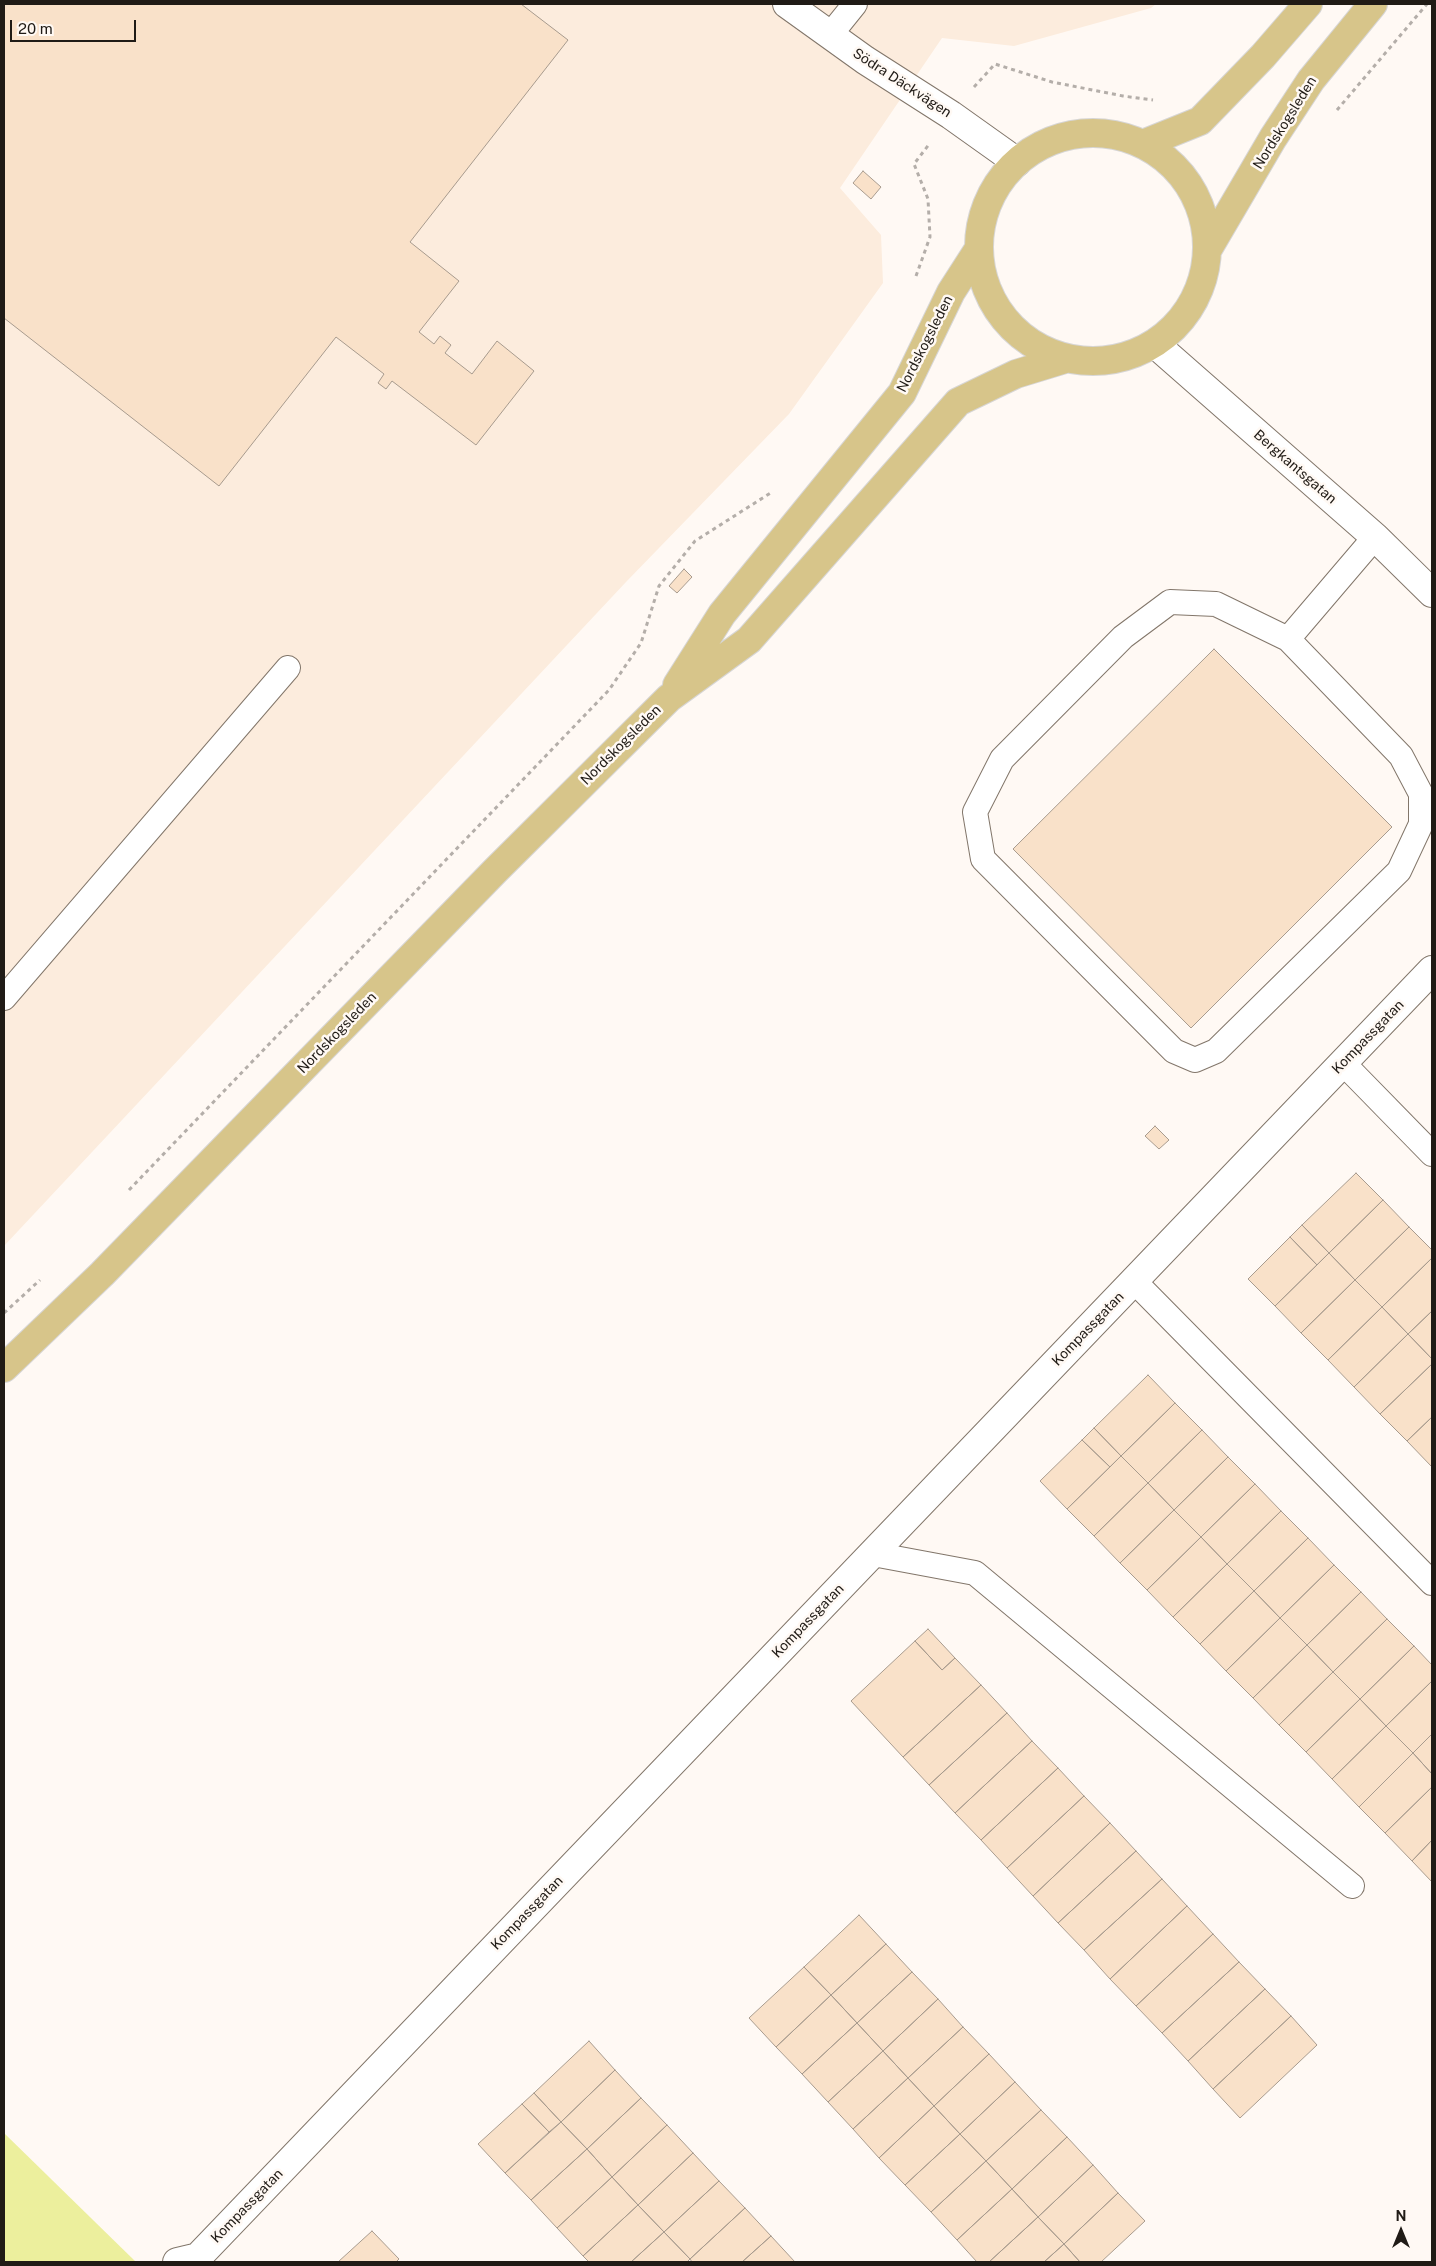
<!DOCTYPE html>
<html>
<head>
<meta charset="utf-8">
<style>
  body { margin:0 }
  #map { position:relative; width:1436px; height:2266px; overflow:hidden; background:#fff9f4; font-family:"Public Sans",sans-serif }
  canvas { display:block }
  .frame { position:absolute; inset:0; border:5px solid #201b16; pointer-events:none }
  .north { position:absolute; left:1376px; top:2206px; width:50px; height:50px; -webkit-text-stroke:4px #fff9f4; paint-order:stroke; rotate:0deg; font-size:14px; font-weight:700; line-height:20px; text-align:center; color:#201b16 }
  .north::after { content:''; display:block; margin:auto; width:18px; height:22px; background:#201b16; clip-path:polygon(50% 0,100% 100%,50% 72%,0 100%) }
  .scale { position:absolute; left:10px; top:20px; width:126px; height:22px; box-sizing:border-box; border:2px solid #201b16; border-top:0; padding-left:6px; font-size:15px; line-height:18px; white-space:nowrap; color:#201b16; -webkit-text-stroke:4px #fff9f4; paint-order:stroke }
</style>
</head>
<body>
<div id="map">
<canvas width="1436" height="2266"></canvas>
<div class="frame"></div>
<div class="north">N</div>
<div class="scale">20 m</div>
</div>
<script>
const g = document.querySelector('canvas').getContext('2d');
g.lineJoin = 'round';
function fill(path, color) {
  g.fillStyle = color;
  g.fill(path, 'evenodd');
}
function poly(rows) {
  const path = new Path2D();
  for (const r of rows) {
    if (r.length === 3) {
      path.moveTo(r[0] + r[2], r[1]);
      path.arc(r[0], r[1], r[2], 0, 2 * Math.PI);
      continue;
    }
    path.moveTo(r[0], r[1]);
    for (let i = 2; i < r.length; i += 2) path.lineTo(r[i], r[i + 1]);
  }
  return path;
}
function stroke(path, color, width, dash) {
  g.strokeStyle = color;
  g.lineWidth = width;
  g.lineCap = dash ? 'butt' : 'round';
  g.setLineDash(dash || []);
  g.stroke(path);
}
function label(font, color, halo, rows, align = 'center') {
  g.font = font + ' "Public Sans",sans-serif';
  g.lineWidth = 5;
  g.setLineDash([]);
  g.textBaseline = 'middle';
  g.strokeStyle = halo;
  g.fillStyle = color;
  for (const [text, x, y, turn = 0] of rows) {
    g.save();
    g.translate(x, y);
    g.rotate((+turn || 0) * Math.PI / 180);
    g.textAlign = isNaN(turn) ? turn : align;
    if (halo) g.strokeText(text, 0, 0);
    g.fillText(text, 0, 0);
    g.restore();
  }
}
fill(poly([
  [4,4,1156,4,1151,8,1014,46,942,38,840,188,881,235,883,283,789,414,626,582,4,1246]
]), '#fcecdd');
fill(poly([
  [4,2133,136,2262,4,2262]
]), '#ecef9d');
const building = poly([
  [4,4,521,4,568,40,410,242,459,281,419,332,434,344,440,336,451,345,445,353,472,374,497,341,534,371,476,445,392,381,386,389,378,383,384,374,336,337,219,486,4,318,4,4],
  [863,171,881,187,871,199,853,183,863,171],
  [684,569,692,577,677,593,669,586,684,569],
  [1214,649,1392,827,1191,1028,1013,849,1214,649],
  [1155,1126,1169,1140,1159,1149,1145,1136,1155,1126],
  [1356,1173,1383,1200,1329,1253,1302,1225,1356,1173],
  [1383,1200,1409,1227,1355,1280,1329,1253,1383,1200],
  [1302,1225,1329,1253,1317,1265,1290,1237,1302,1225],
  [1409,1227,1432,1250,1432,1258,1382,1307,1355,1280,1409,1227],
  [1290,1237,1317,1265,1275,1306,1248,1279,1290,1237],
  [1329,1253,1355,1280,1301,1333,1275,1306,1329,1253],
  [1432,1258,1432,1311,1408,1334,1382,1307,1432,1258],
  [1355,1280,1382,1307,1328,1360,1301,1333,1355,1280],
  [1382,1307,1408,1334,1354,1387,1328,1360,1382,1307],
  [1432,1311,1432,1359,1408,1334,1432,1311],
  [1408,1334,1432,1359,1432,1364,1380,1414,1354,1387,1408,1334],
  [1432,1364,1432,1417,1407,1441,1380,1414,1432,1364],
  [1148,1375,1175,1403,1121,1456,1094,1428,1148,1375],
  [1175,1403,1202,1430,1148,1483,1121,1456,1175,1403],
  [1432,1417,1432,1467,1407,1441,1432,1417],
  [1094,1428,1121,1456,1110,1467,1082,1440,1094,1428],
  [1202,1430,1228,1457,1174,1510,1148,1483,1202,1430],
  [1082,1440,1110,1467,1067,1509,1040,1481,1082,1440],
  [1121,1456,1148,1483,1094,1536,1067,1509,1121,1456],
  [1228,1457,1255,1484,1201,1537,1174,1510,1228,1457],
  [1148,1483,1174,1510,1120,1563,1094,1536,1148,1483],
  [1255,1484,1281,1511,1227,1564,1201,1537,1255,1484],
  [1174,1510,1201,1537,1147,1590,1120,1563,1174,1510],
  [1281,1511,1308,1538,1254,1591,1227,1564,1281,1511],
  [1201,1537,1227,1564,1173,1617,1147,1590,1201,1537],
  [1308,1538,1334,1565,1280,1618,1254,1591,1308,1538],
  [1227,1564,1254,1591,1200,1644,1173,1617,1227,1564],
  [1334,1565,1361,1592,1307,1645,1280,1618,1334,1565],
  [1254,1591,1280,1618,1226,1671,1200,1644,1254,1591],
  [1361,1592,1387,1619,1333,1672,1307,1645,1361,1592],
  [1280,1618,1307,1645,1253,1698,1226,1671,1280,1618],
  [1387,1619,1414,1646,1360,1699,1333,1672,1387,1619],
  [928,1629,955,1658,942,1670,915,1641,928,1629],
  [915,1641,942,1670,955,1658,981,1685,903,1757,851,1701,915,1641],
  [1307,1645,1333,1672,1279,1725,1253,1698,1307,1645],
  [1414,1646,1432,1665,1432,1681,1386,1726,1360,1699,1414,1646],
  [1333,1672,1360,1699,1306,1752,1279,1725,1333,1672],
  [1432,1681,1432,1734,1413,1753,1386,1726,1432,1681],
  [981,1685,1007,1713,929,1785,903,1757,981,1685],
  [1360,1699,1386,1726,1332,1779,1306,1752,1360,1699],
  [1007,1713,1032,1741,955,1813,929,1785,1007,1713],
  [1386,1726,1413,1753,1359,1807,1332,1779,1386,1726],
  [1432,1734,1432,1774,1413,1753,1432,1734],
  [1032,1741,1058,1768,981,1840,955,1813,1032,1741],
  [1413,1753,1432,1774,1432,1787,1385,1833,1359,1807,1413,1753],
  [1058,1768,1084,1796,1007,1868,981,1840,1058,1768],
  [1432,1787,1432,1840,1412,1861,1385,1833,1432,1787],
  [1084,1796,1110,1823,1033,1896,1007,1868,1084,1796],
  [1110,1823,1136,1851,1058,1923,1033,1896,1110,1823],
  [1432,1840,1432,1882,1412,1861,1432,1840],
  [1136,1851,1162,1879,1084,1950,1058,1923,1136,1851],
  [1162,1879,1187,1906,1110,1979,1084,1950,1162,1879],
  [1187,1906,1213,1934,1136,2006,1110,1979,1187,1906],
  [859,1915,886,1944,831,1995,804,1967,859,1915],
  [1213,1934,1239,1962,1162,2033,1136,2006,1213,1934],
  [886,1944,912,1972,857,2023,831,1995,886,1944],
  [1239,1962,1265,1989,1188,2061,1162,2033,1239,1962],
  [804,1967,831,1995,776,2047,749,2018,804,1967],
  [912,1972,938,1999,883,2051,857,2023,912,1972],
  [1265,1989,1291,2016,1213,2089,1188,2061,1265,1989],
  [831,1995,857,2023,802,2074,776,2047,831,1995],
  [938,1999,963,2027,908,2078,883,2051,938,1999],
  [1291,2016,1317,2045,1240,2118,1213,2089,1291,2016],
  [857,2023,883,2051,828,2102,802,2074,857,2023],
  [963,2027,989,2054,934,2106,908,2078,963,2027],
  [589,2041,615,2070,561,2122,534,2093,589,2041],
  [883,2051,908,2078,853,2129,828,2102,883,2051],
  [989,2054,1015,2082,960,2134,934,2106,989,2054],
  [615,2070,641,2098,587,2149,561,2122,615,2070],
  [908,2078,934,2106,879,2158,853,2129,908,2078],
  [1015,2082,1041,2110,986,2161,960,2134,1015,2082],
  [534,2093,561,2122,549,2132,522,2104,534,2093],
  [641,2098,667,2125,612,2177,587,2149,641,2098],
  [522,2104,549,2132,505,2173,478,2144,522,2104],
  [934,2106,960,2134,905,2185,879,2158,934,2106],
  [1041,2110,1067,2137,1012,2189,986,2161,1041,2110],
  [561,2122,587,2149,531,2200,505,2173,561,2122],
  [667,2125,693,2153,638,2205,612,2177,667,2125],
  [960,2134,986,2161,931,2212,905,2185,960,2134],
  [1067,2137,1093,2165,1038,2217,1012,2189,1067,2137],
  [587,2149,612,2177,557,2228,531,2200,587,2149],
  [693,2153,719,2181,664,2232,638,2205,693,2153],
  [986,2161,1012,2189,957,2240,931,2212,986,2161],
  [1093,2165,1118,2193,1064,2244,1038,2217,1093,2165],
  [612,2177,638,2205,583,2256,557,2228,612,2177],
  [719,2181,745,2208,690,2259,664,2232,719,2181],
  [1012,2189,1038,2217,989,2262,977,2262,957,2240,1012,2189],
  [1118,2193,1145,2221,1101,2262,1080,2262,1064,2244,1118,2193],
  [638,2205,664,2232,631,2262,589,2262,583,2256,638,2205],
  [745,2208,771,2236,742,2262,692,2262,690,2259,745,2208],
  [1038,2217,1064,2244,1044,2262,989,2262,1038,2217],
  [372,2231,399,2259,396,2262,338,2262,372,2231],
  [664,2232,690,2259,687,2262,631,2262,664,2232],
  [771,2236,795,2262,742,2262,771,2236],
  [1064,2244,1080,2262,1044,2262,1064,2244]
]);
fill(building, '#f9e1c9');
stroke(building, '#a89b8e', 1);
const service = poly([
  [830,35,855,4],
  [1288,639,1401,756,1421,794,1421,824,1399,871,1216,1051,1195,1060,1174,1051,983,859,975,812,1002,759,1123,637,1170,602,1216,604,1288,639,1375,537],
  [4,998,288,668],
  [1343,1063,1432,1154],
  [1134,1281,1432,1583],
  [873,1554,975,1573,1352,1886]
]);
const minor = poly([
  [787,4,865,60,951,115,1017,162],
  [1155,344,1375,537,1432,593],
  [177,2262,198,2257,1432,970]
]);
const primary = poly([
  [1093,247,114],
  [1143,144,1200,121,1263,56,1308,4],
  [1208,249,1273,138,1311,80,1373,4],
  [677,685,722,614,902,393,951,292,978,250],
  [4,1368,102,1274,495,871,669,698,749,640,958,402,1016,374,1065,359]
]);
stroke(service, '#82766a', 26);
stroke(minor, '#82766a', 30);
stroke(primary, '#d7d6d5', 30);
stroke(poly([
  [974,87,995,64,1052,82,1123,96,1153,100],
  [1337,110,1427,4],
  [916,276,930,237,928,199,914,164,930,143],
  [129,1190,609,690,641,643,659,586,695,541,772,492],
  [4,1313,40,1280]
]), '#b4aea9', 3, [4, 4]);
stroke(service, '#fff', 24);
stroke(minor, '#fff', 28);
stroke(primary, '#d7c58a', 28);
label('14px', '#201b16', '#fff9f4', [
  ["Södra Däckvägen",902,83,33],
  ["Nordskogsleden",1285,123,-58],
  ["Nordskogsleden",925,344,-63],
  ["Bergkantsgatan",1295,467,41],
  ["Nordskogsleden",621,745,-45],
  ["Nordskogsleden",337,1033,-46],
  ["Kompassgatan",1368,1037,-46],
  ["Kompassgatan",1088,1329,-46],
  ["Kompassgatan",808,1621,-46],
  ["Kompassgatan",527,1913,-46],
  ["Kompassgatan",247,2206,-46]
]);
</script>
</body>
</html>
